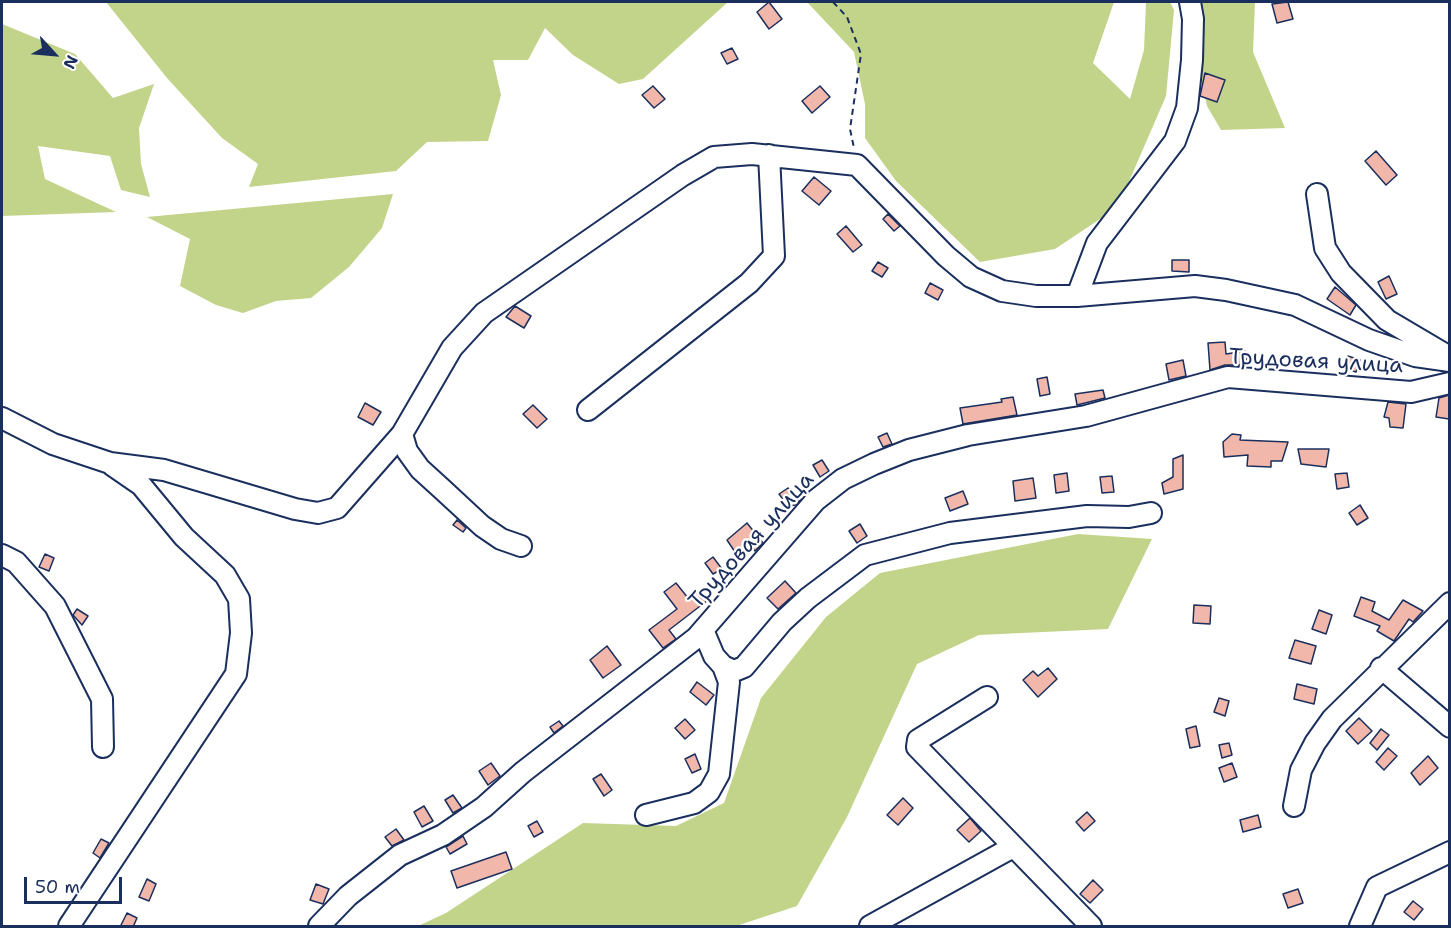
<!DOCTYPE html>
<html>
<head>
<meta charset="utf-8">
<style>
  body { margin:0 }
  #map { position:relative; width:1451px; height:928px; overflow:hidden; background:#fff; font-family:"Shantell Sans",sans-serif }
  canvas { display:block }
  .frame { position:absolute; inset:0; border:3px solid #1b2f5e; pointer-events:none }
  .north { position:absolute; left:24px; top:24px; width:60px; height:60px; -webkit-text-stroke:4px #fff; paint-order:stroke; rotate:116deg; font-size:16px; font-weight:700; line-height:24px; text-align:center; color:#1b2f5e }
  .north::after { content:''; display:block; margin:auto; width:21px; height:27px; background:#1b2f5e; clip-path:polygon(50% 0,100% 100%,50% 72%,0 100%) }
  .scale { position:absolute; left:24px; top:877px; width:98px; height:27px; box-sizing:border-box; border:3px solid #1b2f5e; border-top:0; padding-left:8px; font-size:18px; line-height:21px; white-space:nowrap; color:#1b2f5e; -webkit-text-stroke:4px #fff; paint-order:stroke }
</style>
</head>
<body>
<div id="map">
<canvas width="1451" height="928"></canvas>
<div class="frame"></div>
<div class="north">N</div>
<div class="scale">50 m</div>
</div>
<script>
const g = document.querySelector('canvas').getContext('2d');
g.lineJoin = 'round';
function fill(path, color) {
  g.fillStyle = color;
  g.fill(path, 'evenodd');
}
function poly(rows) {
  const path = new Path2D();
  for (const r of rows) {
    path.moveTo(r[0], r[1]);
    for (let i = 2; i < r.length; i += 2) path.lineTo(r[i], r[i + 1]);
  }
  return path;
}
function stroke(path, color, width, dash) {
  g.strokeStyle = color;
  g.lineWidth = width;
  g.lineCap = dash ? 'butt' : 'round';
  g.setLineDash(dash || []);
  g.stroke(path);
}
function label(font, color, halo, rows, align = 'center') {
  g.font = font + ' "Shantell Sans",sans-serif';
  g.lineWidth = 4.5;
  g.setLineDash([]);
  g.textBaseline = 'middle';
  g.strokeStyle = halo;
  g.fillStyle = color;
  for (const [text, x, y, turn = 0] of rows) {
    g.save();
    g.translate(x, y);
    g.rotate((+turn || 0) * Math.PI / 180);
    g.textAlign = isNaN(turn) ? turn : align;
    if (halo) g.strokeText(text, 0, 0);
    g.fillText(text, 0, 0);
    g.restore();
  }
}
fill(poly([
  [106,2,728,2,643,79,619,84,573,55,545,28,528,60,493,60,501,95,488,141,427,142,396,171,249,187,258,164,222,138,167,78],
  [807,2,1114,2,1093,63,1130,99,1144,50,1146,2,1170,2,1174,10,1166,96,1118,207,1055,249,980,262,896,181,865,138,865,104,854,52],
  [1184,2,1255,2,1253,52,1285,128,1221,130,1207,106],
  [2,24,75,54,113,98,154,84,139,128,141,164,150,197,121,190,110,156,38,146,45,179,116,212,2,216],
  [393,194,382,228,349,267,311,298,276,301,243,313,216,305,180,286,190,239,147,217],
  [1078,534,1152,539,1108,629,979,635,917,664,847,817,797,906,736,926,418,926,446,913,583,823,676,826,724,803,761,698,826,617,880,573]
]), '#c2d489');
const building = poly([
  [769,2,782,19,769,29,757,12,769,2],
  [1288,2,1293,19,1277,23,1272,4,1288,2],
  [732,48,738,59,727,64,721,53,732,48],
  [1205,73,1225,80,1217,102,1200,96,1205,73],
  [653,86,665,99,654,108,642,95,653,86],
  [820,86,830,97,812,113,802,101,820,86],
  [1376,151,1397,175,1386,185,1365,161,1376,151],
  [814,177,831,191,819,205,802,191,814,177],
  [888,214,900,226,894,231,883,219,888,214],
  [846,226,862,245,853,252,837,234,846,226],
  [1172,260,1189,260,1189,272,1172,271,1172,260],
  [878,262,888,268,882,277,872,271,878,262],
  [1389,276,1397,294,1386,299,1378,282,1389,276],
  [930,283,943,290,938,300,925,293,930,283],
  [1335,287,1356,305,1350,315,1327,299,1335,287],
  [515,306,531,316,524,328,506,317,515,306],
  [1225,342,1226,354,1245,351,1247,365,1225,365,1210,370,1208,343,1225,342],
  [1348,356,1360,360,1356,372,1344,368,1348,356],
  [1183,360,1186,376,1169,380,1166,364,1183,360],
  [1047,377,1050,394,1040,396,1037,379,1047,377],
  [1103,390,1105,398,1077,405,1075,394,1103,390],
  [1449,395,1449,419,1436,417,1439,398,1449,395],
  [1013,397,1017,415,963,424,960,408,1002,402,1001,399,1013,397],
  [1388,402,1406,404,1403,428,1390,427,1389,418,1384,417,1388,402],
  [365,403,381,412,373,425,358,417,365,403],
  [533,405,547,419,537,428,523,414,533,405],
  [887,433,892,444,883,447,878,437,887,433],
  [1232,434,1241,435,1240,440,1288,442,1282,461,1271,461,1271,467,1247,466,1248,455,1224,457,1223,442,1232,434],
  [1298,449,1329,449,1326,467,1301,464,1298,449],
  [1183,455,1183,489,1164,494,1162,483,1173,477,1173,459,1183,455],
  [822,460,829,471,820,477,813,465,822,460],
  [1067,473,1069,491,1056,493,1054,475,1067,473],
  [1347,473,1349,487,1337,489,1335,474,1347,473],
  [1112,476,1114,492,1102,493,1100,477,1112,476],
  [1033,478,1036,498,1015,501,1013,481,1033,478],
  [788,488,801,499,796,505,788,506,779,494,788,488],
  [963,491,968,504,950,511,945,498,963,491],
  [1360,505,1368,518,1357,525,1349,513,1360,505],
  [457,520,466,528,463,532,453,525,457,520],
  [747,523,763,543,755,551,753,548,739,558,727,540,747,523],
  [860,524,867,536,857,543,849,531,860,524],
  [45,554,54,558,49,571,39,567,45,554],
  [713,557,722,569,713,574,705,563,713,557],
  [785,581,796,593,778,609,767,598,785,581],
  [676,583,688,598,700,590,708,600,669,630,676,639,663,648,649,630,677,609,664,592,676,583],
  [1361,597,1375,602,1372,611,1389,620,1403,600,1423,611,1413,622,1409,619,1394,641,1377,631,1380,626,1354,616,1361,597],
  [1194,605,1211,606,1210,624,1193,623,1194,605],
  [77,609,88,616,82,625,73,615,77,609],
  [1319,610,1332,615,1326,634,1312,629,1319,610],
  [1295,640,1316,646,1311,664,1289,658,1295,640],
  [607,646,621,665,603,678,590,660,607,646],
  [1048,668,1057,679,1038,697,1023,680,1033,671,1038,676,1048,668],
  [697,682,714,695,706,705,690,692,697,682],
  [1297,684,1317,689,1314,704,1294,699,1297,684],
  [1219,698,1229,701,1225,716,1214,712,1219,698],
  [1359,718,1372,731,1358,744,1346,731,1359,718],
  [685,719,695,730,685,739,675,728,685,719],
  [559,721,563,726,554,733,550,727,559,721],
  [1196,726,1200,746,1190,748,1186,729,1196,726],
  [1381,729,1389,735,1377,750,1370,743,1381,729],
  [1229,743,1232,755,1222,758,1219,745,1229,743],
  [1388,748,1397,756,1384,770,1376,762,1388,748],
  [695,754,701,769,692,773,685,759,695,754],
  [1428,756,1438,768,1420,785,1411,773,1428,756],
  [491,763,500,776,488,785,479,771,491,763],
  [1232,763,1237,777,1224,782,1219,768,1232,763],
  [601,774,612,790,604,796,593,779,601,774],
  [453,795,462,808,453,813,445,800,453,795],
  [903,798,913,808,898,825,887,815,903,798],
  [424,806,433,821,422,827,414,812,424,806],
  [1087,812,1095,821,1084,831,1076,822,1087,812],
  [1258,815,1261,827,1243,832,1240,820,1258,815],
  [970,818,981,831,969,842,957,830,970,818],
  [537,821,543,832,534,837,528,826,537,821],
  [396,829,404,840,392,846,385,837,396,829],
  [463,836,467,844,450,854,446,847,463,836],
  [101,839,109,843,100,858,93,853,101,839],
  [506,852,512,869,457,888,451,871,506,852],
  [147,879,156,884,149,901,139,897,147,879],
  [1093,880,1103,890,1090,903,1080,894,1093,880],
  [316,884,329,889,323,904,310,900,316,884],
  [1298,889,1303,903,1288,908,1283,894,1298,889],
  [1413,901,1423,909,1414,920,1404,912,1413,901],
  [127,913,137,918,133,927,120,927,127,913]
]);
fill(building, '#f1b7ab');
stroke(building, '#1b2f5e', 1.5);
const minor = poly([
  [1317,194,1325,248,1341,273,1387,320,1446,355],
  [1077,296,1097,243,1175,141,1187,108,1192,60,1193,19,1190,2],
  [588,410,749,283,774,256,769,155],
  [2,418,53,444,110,463,164,470,295,509,318,513,337,508,402,434,452,348,484,313,683,175,714,157,752,154,857,165,946,256,971,277,1002,291,1036,296,1077,296,1195,286,1226,290,1295,305,1369,340,1415,356,1450,361],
  [402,434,407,451,420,469,442,489,482,526,501,539,521,546],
  [2,555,16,562,55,606,102,699,103,747],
  [703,630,714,656,723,666,734,671,744,667,782,622,808,598,865,555,950,533,1087,516,1129,517,1151,513],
  [1381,668,1450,727],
  [987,697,918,740,917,747,1091,926],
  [1294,806,1301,770,1315,743,1332,719,1450,603],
  [646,815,694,803,709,792,719,774,729,682,723,666],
  [69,926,236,674,241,633,239,599,225,575,184,537,141,485,112,465],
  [319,926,348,896,400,855,443,835,484,807,523,772,696,638,816,500,843,479,874,464,909,450,968,435,1086,416,1228,377,1411,392,1450,383],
  [870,926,1013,847],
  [1360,926,1377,887,1450,852]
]);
stroke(minor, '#1b2f5e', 24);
stroke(poly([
  [833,2,847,17,861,54,850,129,854,148]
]), '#1b2f5e', 2, [6, 4.5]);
stroke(minor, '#fff', 20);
label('22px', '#1b2f5e', '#fff', [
  ["Трудовая улица",1316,362,3],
  ["Трудовая улица",752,541,-48]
]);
</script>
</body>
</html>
